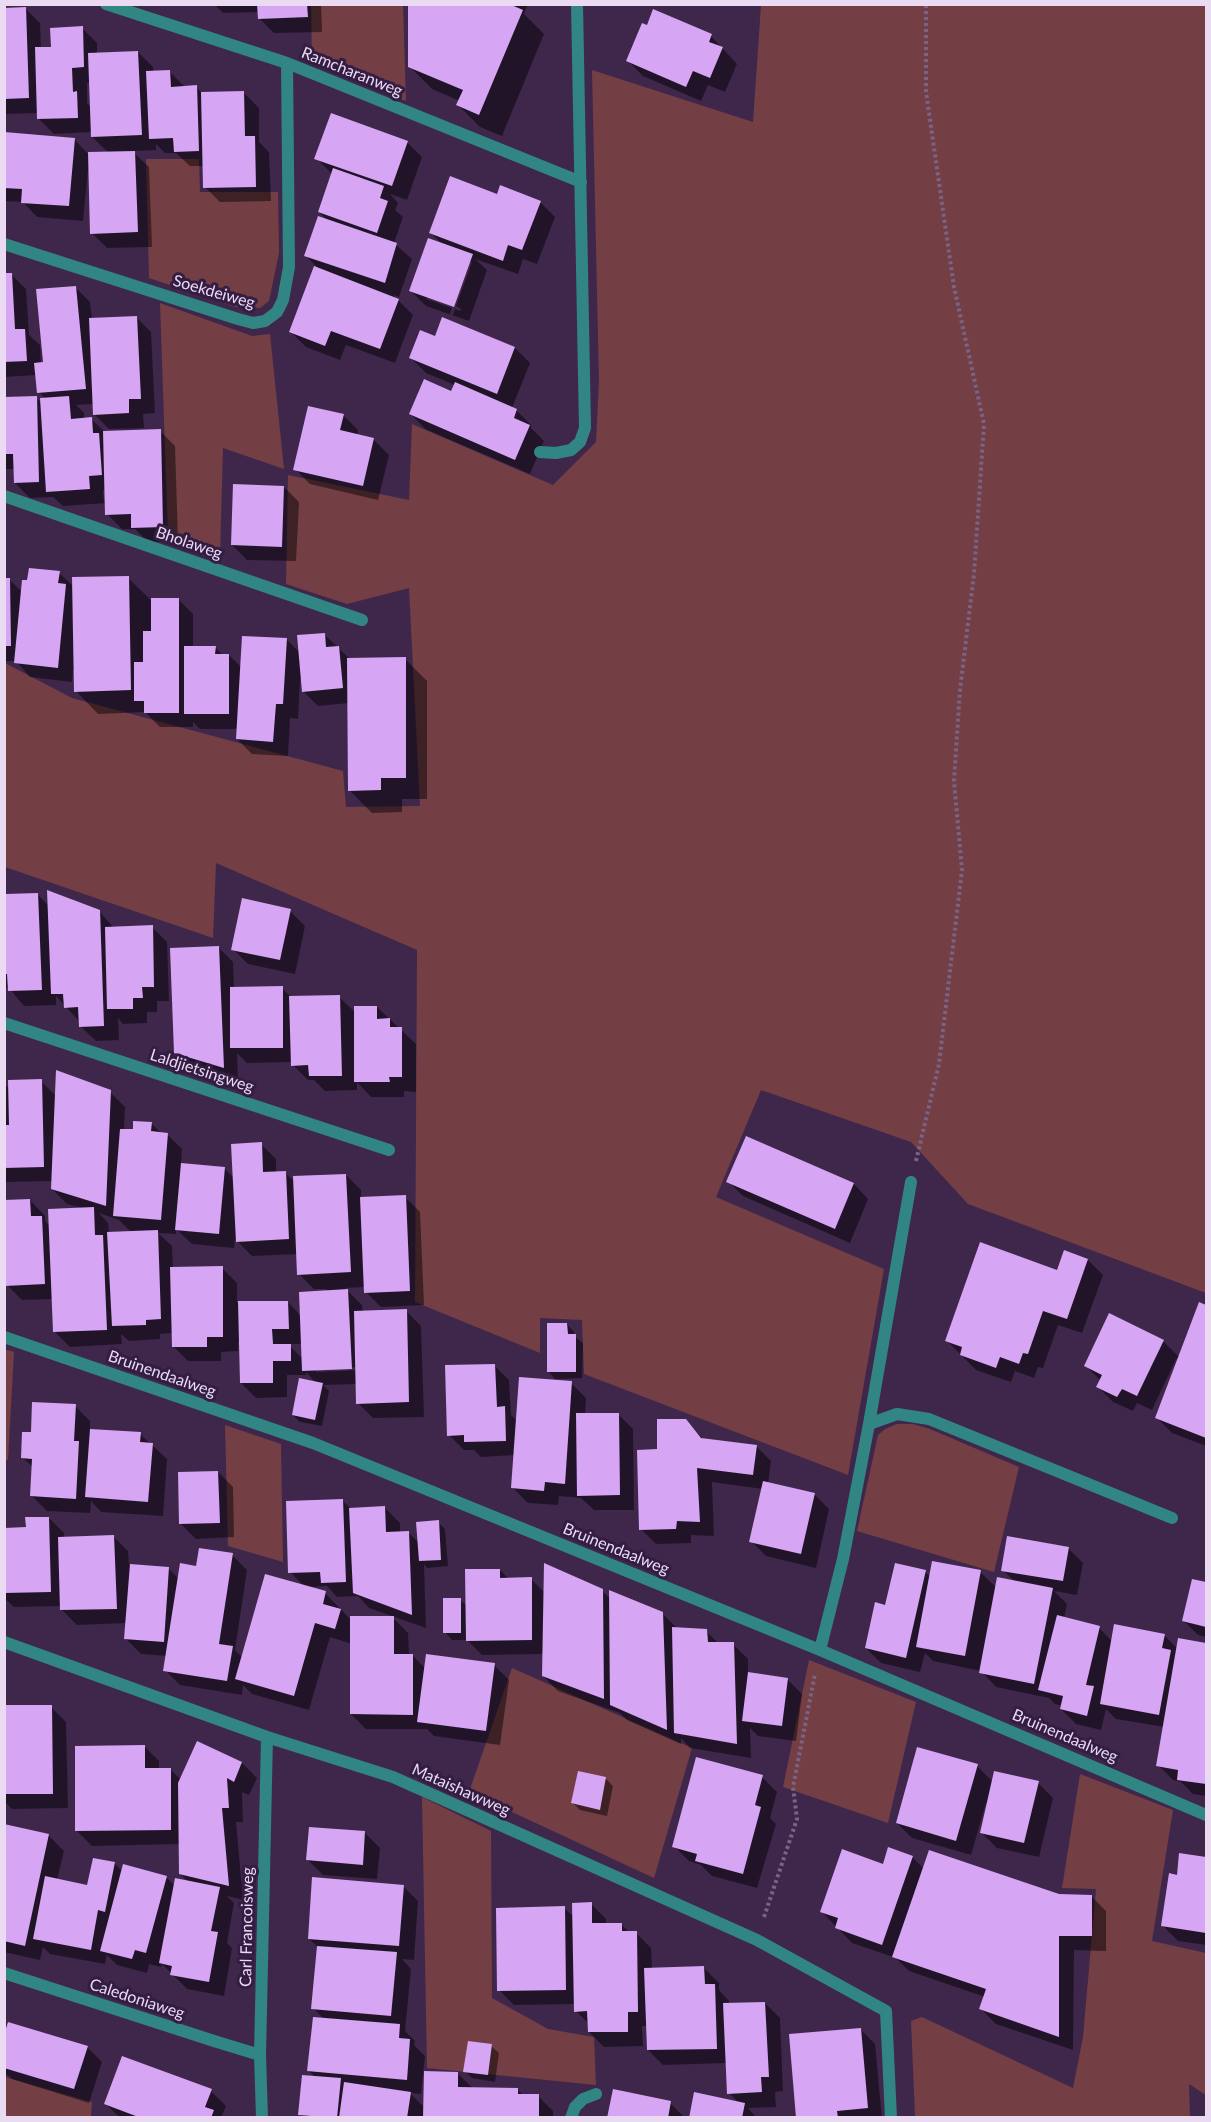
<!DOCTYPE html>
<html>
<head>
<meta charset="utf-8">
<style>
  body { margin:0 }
  #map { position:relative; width:1211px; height:2122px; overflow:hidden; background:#3f274c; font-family:Lato,sans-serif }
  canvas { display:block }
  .frame { position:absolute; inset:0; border:6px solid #eadbf3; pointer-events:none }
</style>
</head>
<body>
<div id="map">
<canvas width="1211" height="2122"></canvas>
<div class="frame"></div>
</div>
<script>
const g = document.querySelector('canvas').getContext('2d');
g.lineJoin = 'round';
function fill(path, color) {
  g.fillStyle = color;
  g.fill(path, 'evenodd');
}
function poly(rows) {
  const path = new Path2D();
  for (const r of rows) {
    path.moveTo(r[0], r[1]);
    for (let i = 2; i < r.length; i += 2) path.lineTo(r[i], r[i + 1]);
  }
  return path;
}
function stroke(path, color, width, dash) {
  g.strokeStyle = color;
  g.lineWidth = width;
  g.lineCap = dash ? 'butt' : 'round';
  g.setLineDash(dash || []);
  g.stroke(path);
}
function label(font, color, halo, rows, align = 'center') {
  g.font = font + ' Lato,sans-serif';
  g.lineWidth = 6;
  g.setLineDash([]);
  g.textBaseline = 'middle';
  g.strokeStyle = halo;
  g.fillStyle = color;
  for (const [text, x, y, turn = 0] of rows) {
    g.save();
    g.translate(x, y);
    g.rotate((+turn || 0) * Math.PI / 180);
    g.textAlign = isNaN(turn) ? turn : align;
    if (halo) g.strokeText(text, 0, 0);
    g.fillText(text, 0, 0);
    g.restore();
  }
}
fill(poly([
  [311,5,403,5,406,101,312,63],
  [761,5,1206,5,1206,1293,968,1204,911,1142,761,1090,716,1197,884,1269,848,1475,584,1374,582,1320,540,1318,540,1353,415,1302,417,950,216,863,213,938,5,867,5,663,72,698,343,771,346,807,420,806,409,588,347,604,286,584,288,475,409,500,412,424,553,485,596,442,599,380,592,70,753,122],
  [146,159,199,159,200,192,278,192,279,253,269,301,260,308,235,307,149,278],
  [160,303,252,336,270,334,284,469,223,448,220,555,168,537],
  [4,1349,14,1352,8,1460,4,1459],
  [897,1424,913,1424,930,1429,1019,1467,994,1572,857,1531,878,1435,885,1429],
  [225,1425,281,1444,283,1562,228,1546],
  [809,1660,916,1702,888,1823,783,1787],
  [512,1668,692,1748,654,1878,469,1792],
  [1080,1774,1173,1810,1152,1941,1206,1953,1206,2095,1189,2084,1190,2117,915,2117,911,2021,922,2017,1073,2088,1083,2037,1096,1889,1062,1888],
  [422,1797,491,1831,492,1998,548,2029,594,2037,596,2085,427,2068],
  [5,2077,92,2102,91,2117,5,2117]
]), '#743e45');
fill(poly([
  [214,4,321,4,322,32,274,33,259,18,259,12,223,13],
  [413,4,528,4,524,14,544,34,502,136,480,127,458,105,460,101,432,89,409,66],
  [25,8,40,23,41,49,52,48,82,28,97,43,97,54,138,52,153,67,153,72,170,72,185,87,196,87,203,94,244,93,259,108,259,142,269,152,271,201,220,202,205,187,204,166,190,166,176,153,165,153,156,144,156,150,132,151,149,167,152,247,107,248,92,233,90,170,88,170,83,221,37,217,23,202,4,201,4,133,74,139,88,154,109,153,92,137,92,132,54,134,39,119,39,113,4,114,4,31],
  [90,82,91,107,87,103,87,83],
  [711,36,737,64,725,92,708,85,701,101,643,76,628,61],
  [407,142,422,157,407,200,390,194,398,203,395,210,403,217,394,243,412,259,399,297,393,295,413,315,395,363,346,345,340,360,306,347,291,332,321,271,306,256,329,222,319,212,332,174,316,158],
  [498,196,540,202,555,217,537,264,523,259,518,274,475,259,487,270,469,321,426,306,411,291,443,245,431,233],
  [469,262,472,262,456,306,461,309,460,311,455,309,453,315,450,314,452,308,427,299,427,296],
  [11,274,26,289,29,335,40,345,41,364,44,363,75,287,90,302,92,319,136,317,151,332,155,413,143,414,144,428,109,429,94,414,94,404,76,405,84,413,84,419,91,419,105,432,160,431,175,446,178,542,148,542,135,529,122,529,107,514,106,503,63,506,53,497,30,498,15,483,15,469,4,469,4,399,36,398,42,403,46,399,39,392,37,375,4,377,4,275],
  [103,490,106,490,106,501,104,501],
  [443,319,515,348,530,363,512,408,516,410,531,425,531,428,544,441,530,474,425,429,411,414,452,393,455,385,426,373,411,358,435,338],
  [343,415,358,430,357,436,374,440,389,455,378,500,310,484,295,469],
  [284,487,299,502,296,561,247,560,232,545],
  [59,573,74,587,128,578,153,602,178,599,193,614,193,647,215,647,223,655,229,655,242,668,287,640,300,653,324,634,350,659,405,659,427,681,427,799,402,799,402,812,372,813,349,790,349,703,318,706,303,691,302,679,300,679,298,719,290,718,288,756,252,754,237,739,238,729,200,729,193,722,193,727,160,727,145,712,98,714,76,691,75,670,73,670,72,682,30,677,16,661,4,661,4,579,9,579,23,593],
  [37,894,49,906,99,911,114,928,152,927,167,942,169,1001,157,1001,157,1012,147,1012,147,1023,123,1024,118,1018,119,1040,96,1041,80,1026,80,1022,56,996,56,1005,24,1006,9,988,4,988,4,896],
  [290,911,305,926,295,974,248,964,233,949],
  [218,947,233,962,234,988,282,988,292,998,339,997,356,1013,377,1007,416,1044,416,1092,404,1091,404,1097,371,1097,357,1082,357,1090,325,1091,314,1080,308,1080,293,1065,293,1062,247,1063,237,1053,238,1082,190,1067,175,1052],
  [41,1081,56,1096,110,1092,125,1107,124,1130,134,1131,151,1123,162,1134,167,1134,182,1149,181,1165,224,1168,234,1178,261,1144,276,1159,276,1173,285,1173,295,1182,346,1175,361,1190,361,1198,405,1197,420,1212,424,1305,381,1307,366,1292,366,1287,345,1288,362,1305,363,1313,406,1311,421,1326,424,1417,373,1418,358,1403,357,1384,323,1385,329,1391,322,1426,300,1422,293,1415,316,1383,306,1372,306,1375,287,1375,287,1397,256,1398,241,1383,241,1341,238,1341,238,1351,221,1352,221,1361,188,1361,173,1346,173,1333,160,1334,160,1339,129,1341,121,1334,122,1344,70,1347,55,1332,53,1299,22,1300,7,1285,4,1201,30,1200,45,1216,45,1221,50,1226,82,1208,67,1204,52,1189,52,1181,7,1182,4,1180,4,1084,10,1089],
  [99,1213,119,1220,132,1233,109,1234,108,1223],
  [176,1229,192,1244,234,1248,235,1239,252,1256,298,1254,299,1274,314,1289,327,1289,327,1292,301,1316,288,1302,237,1303,237,1283,222,1268,173,1268,172,1246,158,1233,176,1234],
  [288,1344,303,1344,303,1359],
  [359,1367,359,1370,316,1372,316,1369],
  [747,1138,854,1184,868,1199,850,1243,743,1196,728,1181],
  [1088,1260,1103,1275,1082,1333,1058,1325,1043,1368,1038,1367,1034,1378,1015,1371,1011,1382,976,1370,947,1341,1058,1272],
  [1200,1304,1206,1307,1206,1446,1172,1433,1157,1418,1179,1360,1176,1359,1152,1410,1137,1403,1133,1411,1113,1402,1098,1387,1101,1381,1086,1366,1163,1341,1180,1358],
  [567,1324,574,1332,574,1336,583,1343,582,1378,555,1379,548,1371],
  [494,1365,509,1380,511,1415,517,1421,571,1383,586,1398,585,1415,618,1414,633,1429,634,1510,594,1510,581,1498,559,1496,558,1505,528,1503,513,1488,515,1455,481,1457,474,1450,464,1450,449,1435],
  [75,1406,90,1421,90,1430,140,1434,167,1459,163,1516,101,1512,91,1501,90,1513,47,1511,32,1496,33,1467,23,1458,32,1434],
  [685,1420,704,1440,756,1446,771,1461,768,1484,814,1494,829,1509,816,1568,766,1556,751,1541,763,1489,712,1482,714,1536,691,1535,691,1543,656,1544,641,1529,659,1451],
  [218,1472,233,1487,234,1537,196,1539,181,1524],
  [343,1501,351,1509,385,1508,400,1523,400,1533,408,1532,419,1543,438,1522,445,1529,448,1566,427,1568,424,1564,426,1628,369,1608,358,1596,337,1597,327,1586,309,1587,325,1593,352,1621,393,1618,408,1633,409,1655,412,1655,426,1669,494,1665,509,1680,500,1745,434,1736,427,1729,366,1729,351,1714,352,1644,330,1637,309,1710,252,1694,243,1685,242,1695,180,1685,165,1670,167,1656,141,1654,126,1639,127,1623,77,1625,62,1610,62,1606,14,1607,4,1598,4,1529,27,1529,49,1518,64,1533,64,1538,113,1536,128,1551,129,1565,169,1569,179,1579,197,1568,232,1555,247,1570,235,1650,243,1658,304,1586,290,1572],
  [1068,1548,1083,1563,1077,1595,1054,1591,1067,1604,1064,1619,1099,1628,1112,1641,1164,1635,1178,1649,1179,1639,1206,1644,1206,1796,1193,1794,1181,1782,1173,1780,1158,1765,1164,1727,1116,1719,1106,1709,1101,1730,1076,1724,1061,1709,1062,1706,1055,1704,1049,1698,996,1687,981,1671,933,1661,925,1653,920,1672,881,1663,866,1648,886,1606,925,1572,931,1577,980,1572,997,1588,1015,1582,1003,1570],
  [500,1570,509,1579,531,1579,545,1593,602,1591,611,1599,663,1614,678,1629,706,1631,719,1644,733,1644,748,1659,748,1674,787,1679,802,1694,796,1741,758,1736,750,1728,751,1758,690,1748,681,1738,681,1744,627,1720,620,1713,558,1691,543,1676,544,1654,482,1655,467,1640,452,1640,445,1632,460,1600,467,1606],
  [1193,1581,1206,1584,1206,1637,1198,1635,1183,1620],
  [4,1707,51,1707,66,1722,68,1808,12,1809,4,1801],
  [198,1743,242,1763,257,1778,249,1795,242,1792,243,1822,236,1822,243,1900,227,1896,234,1903,227,1943,232,1948,224,1996,187,1989,162,1964,161,1967,149,1964,147,1973,117,1965,107,1955,105,1964,50,1954,43,1947,40,1960,4,1952,4,1826,49,1836,64,1851,57,1880,88,1886,114,1863,123,1872,166,1877,175,1886,189,1883,180,1873,180,1844,92,1846,77,1831,144,1746,159,1761,159,1770,170,1769,181,1780],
  [977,1766,993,1782,1038,1783,1053,1798,1039,1857,997,1848,982,1833,989,1803,986,1803,971,1855,912,1838,897,1823],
  [762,1777,777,1792,770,1818,776,1824,757,1888,712,1876,701,1865,689,1861,674,1846],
  [606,1779,613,1786,607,1816,580,1810,573,1803],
  [365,1833,380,1848,377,1879,323,1875,308,1860],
  [1181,1855,1206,1859,1206,1945,1178,1941,1163,1926,1178,1876],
  [912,1857,924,1869,1059,1896,1091,1896,1106,1911,1106,1951,1074,1950,1073,2050,996,2024,981,2009,985,1997,909,1971,896,1958,852,1943,822,1912,884,1866],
  [403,1886,418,1901,414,1960,402,1959,411,1969,405,2031,415,2041,414,2045,425,2056,421,2094,410,2093,425,2108,426,2073,423,2073,458,2074,473,2088,517,2089,523,2095,538,2096,553,2111,553,2118,303,2118,300,2115,316,2078,309,2071,324,2019,313,2008,318,1947,309,1939],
  [591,1904,606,1919,606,1924,621,1924,630,1933,636,1933,651,1948,652,1969,704,1968,719,1983,719,1990,729,2001,729,2005,765,2003,780,2018,783,2091,775,2092,776,2107,748,2108,757,2118,691,2118,739,2103,729,2093,727,2063,663,2065,648,2050,647,2026,642,2026,643,2046,604,2047,589,2032,589,2024,576,2011,575,2004,514,2005,499,1990,564,1908,574,1917],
  [860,2029,875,2044,882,2118,798,2118],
  [4,2040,87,2047,102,2062,89,2103,12,2079,4,2072],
  [491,2046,499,2053,495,2082,472,2078,465,2071],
  [211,2091,226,2106,221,2118,120,2118,106,2104],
  [670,2103,685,2118,609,2118]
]), '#0007');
fill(poly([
  [257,4,307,4,308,17,258,19],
  [408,4,509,4,523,10,479,115,456,105,463,90,408,67],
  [26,7,29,98,4,99,4,8],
  [653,9,712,34,709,42,723,47,710,78,693,71,686,87,626,61,642,23,647,25],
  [83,26,84,67,72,68,73,92,77,91,78,118,37,119,35,47,51,47,50,28],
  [138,51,142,135,91,137,88,53],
  [170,70,171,87,197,85,199,151,174,152,173,138,149,139,146,71],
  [244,91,245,136,255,136,256,187,203,188,201,92],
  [331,113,408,141,392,186,314,159],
  [4,132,75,138,69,206,21,203,22,189,4,188],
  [135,151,138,232,90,234,88,152],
  [333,168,384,186,380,198,388,201,377,233,318,212],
  [450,176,497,194,500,185,541,201,522,250,508,245,503,261,429,233],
  [318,216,397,243,385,283,304,256],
  [428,238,473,254,454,307,409,291],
  [314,266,399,299,380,349,331,331,325,346,289,332],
  [4,273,12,273,15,329,25,329,27,361,4,362],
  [76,286,86,389,37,393,34,363,43,362,36,289],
  [137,316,141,399,129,399,129,413,93,415,89,318],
  [442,317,515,347,497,394,409,358,420,330,435,336],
  [424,379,451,391,455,382,517,409,514,418,530,425,515,460,409,414],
  [37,396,39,482,14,483,13,454,4,454,4,397],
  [69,396,71,419,92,417,93,433,99,433,102,475,89,476,90,489,46,492,40,398],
  [308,406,344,414,340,430,374,438,363,486,293,470],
  [161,429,163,527,131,528,131,514,105,515,103,431],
  [233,484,284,486,282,547,231,545],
  [29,568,60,571,58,583,66,584,58,668,14,663,22,580,27,580],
  [129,576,131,690,74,692,72,577],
  [4,578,10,578,11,646,4,646],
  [151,598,179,598,179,713,144,713,144,701,134,701,134,662,143,662,143,631,151,631],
  [325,633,326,647,339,646,343,688,302,692,297,635],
  [242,636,287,638,283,704,276,704,273,742,236,739],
  [184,646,216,646,215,654,229,654,229,714,184,714],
  [406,657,406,778,381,778,381,790,348,791,347,658],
  [47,890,100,910,104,1026,79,1027,78,1007,64,1008,63,994,51,994],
  [38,893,42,990,8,991,7,974,5,974,5,894],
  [242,898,291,909,280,960,231,950],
  [153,925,154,987,142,987,143,998,133,998,133,1009,107,1009,105,927],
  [219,946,224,1068,174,1053,170,948],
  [283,986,283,1048,230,1048,230,987],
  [340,995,342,1076,309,1076,308,1065,291,1066,289,996],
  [354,1006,377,1006,377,1019,390,1018,390,1027,402,1027,402,1077,389,1077,390,1082,354,1082],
  [56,1070,111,1090,106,1206,51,1189],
  [42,1079,44,1167,4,1168,4,1125,9,1125,8,1080],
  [133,1121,152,1122,151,1131,168,1133,161,1220,113,1216,120,1129,133,1129],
  [746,1136,854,1183,835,1229,726,1182],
  [262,1142,263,1172,286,1171,289,1239,236,1242,231,1144],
  [181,1163,225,1167,219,1234,175,1230],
  [346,1174,351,1272,297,1275,293,1176],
  [406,1195,410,1291,364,1293,360,1197],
  [30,1199,31,1216,42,1216,45,1284,5,1286,4,1200],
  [94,1207,95,1235,103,1235,107,1330,53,1332,48,1209],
  [158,1230,161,1319,146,1320,146,1325,112,1326,107,1232],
  [980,1242,1057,1270,1064,1250,1088,1259,1067,1319,1043,1311,1028,1354,1023,1353,1019,1364,1000,1357,996,1368,960,1355,962,1347,945,1341],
  [223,1266,223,1337,207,1337,207,1347,172,1347,170,1267],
  [348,1289,352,1369,302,1371,299,1292],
  [238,1301,288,1301,289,1329,272,1329,273,1344,291,1344,291,1361,273,1361,273,1383,240,1383],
  [1199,1302,1206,1305,1206,1438,1155,1418],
  [407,1309,409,1402,356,1404,354,1311],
  [1109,1313,1164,1340,1137,1396,1122,1389,1117,1397,1096,1387,1102,1375,1084,1366],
  [547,1323,567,1323,568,1334,576,1334,576,1372,547,1372],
  [495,1364,497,1407,505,1406,506,1441,464,1442,464,1435,447,1436,445,1365],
  [519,1377,572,1381,565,1484,545,1482,544,1491,511,1488],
  [299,1378,323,1383,315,1420,292,1415],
  [32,1402,76,1404,74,1441,79,1441,76,1499,30,1496,32,1459,21,1458,22,1432,31,1432],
  [576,1413,619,1413,620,1495,577,1496],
  [657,1419,686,1419,701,1438,757,1445,753,1475,697,1468,700,1522,677,1521,676,1529,639,1530,637,1450,657,1449],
  [90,1429,141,1432,140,1442,153,1443,148,1502,85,1497],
  [218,1471,220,1523,179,1524,178,1472],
  [763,1481,815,1493,801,1554,749,1542],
  [343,1499,346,1582,321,1583,320,1572,288,1573,286,1501],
  [385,1506,386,1532,409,1531,412,1615,353,1593,349,1508],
  [25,1517,49,1517,51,1592,4,1593,4,1528,26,1527],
  [439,1520,441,1560,419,1561,416,1522],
  [114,1535,117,1609,60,1610,58,1537],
  [1007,1536,1069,1547,1063,1581,1001,1571],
  [199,1548,233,1553,219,1644,233,1646,227,1681,163,1671,180,1563,196,1566],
  [932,1561,981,1570,965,1656,916,1647],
  [544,1563,603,1589,604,1699,542,1676],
  [895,1563,926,1570,906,1658,865,1648,875,1602,885,1605],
  [130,1564,169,1567,164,1642,124,1639],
  [465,1569,500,1569,500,1578,532,1577,532,1640,466,1641],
  [265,1574,326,1591,323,1604,341,1609,335,1629,315,1623,294,1696,235,1679],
  [997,1577,1053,1588,1034,1684,979,1673],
  [1192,1579,1206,1582,1206,1627,1182,1621],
  [609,1590,663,1612,667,1730,610,1705],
  [443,1598,461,1598,461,1633,443,1633],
  [1057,1615,1100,1626,1086,1685,1094,1686,1087,1716,1060,1709,1063,1696,1038,1690],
  [350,1616,394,1616,394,1654,413,1654,413,1715,350,1714],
  [1114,1624,1165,1634,1162,1648,1171,1650,1159,1715,1100,1704],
  [672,1627,707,1629,708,1642,734,1642,737,1744,674,1733],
  [1178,1638,1206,1643,1206,1784,1177,1780,1178,1770,1156,1766],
  [426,1654,495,1663,486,1731,417,1722],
  [748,1672,788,1678,782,1726,742,1721],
  [4,1705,52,1705,53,1794,4,1794],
  [197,1741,242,1762,234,1782,227,1778,229,1808,222,1808,229,1886,179,1874,178,1783],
  [145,1745,145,1768,171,1768,171,1830,75,1831,75,1746],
  [917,1747,978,1764,956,1841,896,1823],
  [696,1757,763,1775,755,1805,761,1807,743,1874,695,1861,697,1854,672,1847],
  [578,1771,606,1777,600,1810,571,1803],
  [994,1771,1039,1781,1024,1843,980,1833],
  [4,1824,49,1834,25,1946,4,1941],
  [309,1827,365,1831,363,1865,306,1860],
  [888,1847,913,1856,882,1945,835,1928,838,1918,820,1912,842,1849,883,1864],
  [929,1850,1059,1894,1092,1895,1092,1936,1059,1936,1059,2037,979,2009,986,1989,892,1957],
  [1179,1853,1206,1857,1206,1933,1161,1926,1169,1873,1177,1875],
  [93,1858,115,1862,105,1912,98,1910,91,1950,33,1939,45,1876,87,1885],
  [123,1864,167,1876,146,1953,135,1950,132,1959,100,1951],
  [312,1877,404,1885,399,1946,308,1939],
  [175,1878,220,1887,211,1931,218,1932,209,1982,170,1975,172,1966,159,1963],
  [592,1902,592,1923,622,1923,622,1931,637,1931,638,2012,628,2012,628,2032,588,2032,587,2011,574,2012,572,1903],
  [565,1906,566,1990,497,1991,496,1908],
  [317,1946,397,1952,391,2016,311,2009],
  [704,1966,705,1984,715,1984,717,2049,647,2050,644,1968],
  [765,2002,769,2077,761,2077,762,2092,727,2094,723,2003],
  [313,2017,400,2024,399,2038,410,2039,407,2080,307,2071],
  [8,2022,88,2046,74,2089,4,2068,4,2035],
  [861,2028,868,2108,837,2111,838,2118,796,2118,789,2034],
  [468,2041,492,2044,488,2075,463,2072],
  [122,2056,212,2089,205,2107,214,2110,211,2118,141,2118,104,2104],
  [424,2071,458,2072,458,2087,518,2088,518,2094,539,2094,539,2118,423,2118],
  [302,2075,341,2078,337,2118,298,2115],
  [344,2082,411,2092,407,2118,339,2118],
  [613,2089,671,2101,668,2118,607,2118],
  [694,2092,745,2103,742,2118,689,2118]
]), '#d6a5f3');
stroke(poly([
  [916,1161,939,1064,962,870,954,781,960,690,974,574,984,424,954,287,926,92,926,4],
  [764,1917,797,1819,793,1787,815,1674]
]), '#796485', 4, [3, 3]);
stroke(poly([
  [106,4,287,63,581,182],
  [4,244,238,319,253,323,265,321,277,312,283,300,289,267,287,63],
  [540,452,556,453,571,450,580,442,585,428,577,4],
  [4,496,362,620],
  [4,1023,389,1150],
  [4,1337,313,1443,820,1650,1206,1815],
  [869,1424,897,1414,929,1419,1172,1518],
  [4,1642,267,1737,393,1777,757,1940,886,2011,891,2118],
  [820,1650,843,1559,869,1424,911,1182],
  [4,1973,214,2041,260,2055],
  [262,2118,260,2055,267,1737],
  [571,2118,575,2107,583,2099,596,2094]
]), '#318683', 12);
label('16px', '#eadbf3', '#341d42', [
  ["Ramcharanweg",352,72,22],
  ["Soekdeiweg",214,292,16],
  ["Bholaweg",189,543,19],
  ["Laldjietsingweg",202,1071,18],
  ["Bruinendaalweg",162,1374,19],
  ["Bruinendaalweg",616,1549,22],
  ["Bruinendaalweg",1065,1736,23],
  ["Mataishawweg",461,1790,24],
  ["Carl Francoisweg",247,1927,-89],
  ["Caledoniaweg",137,1999,18]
]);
</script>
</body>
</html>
